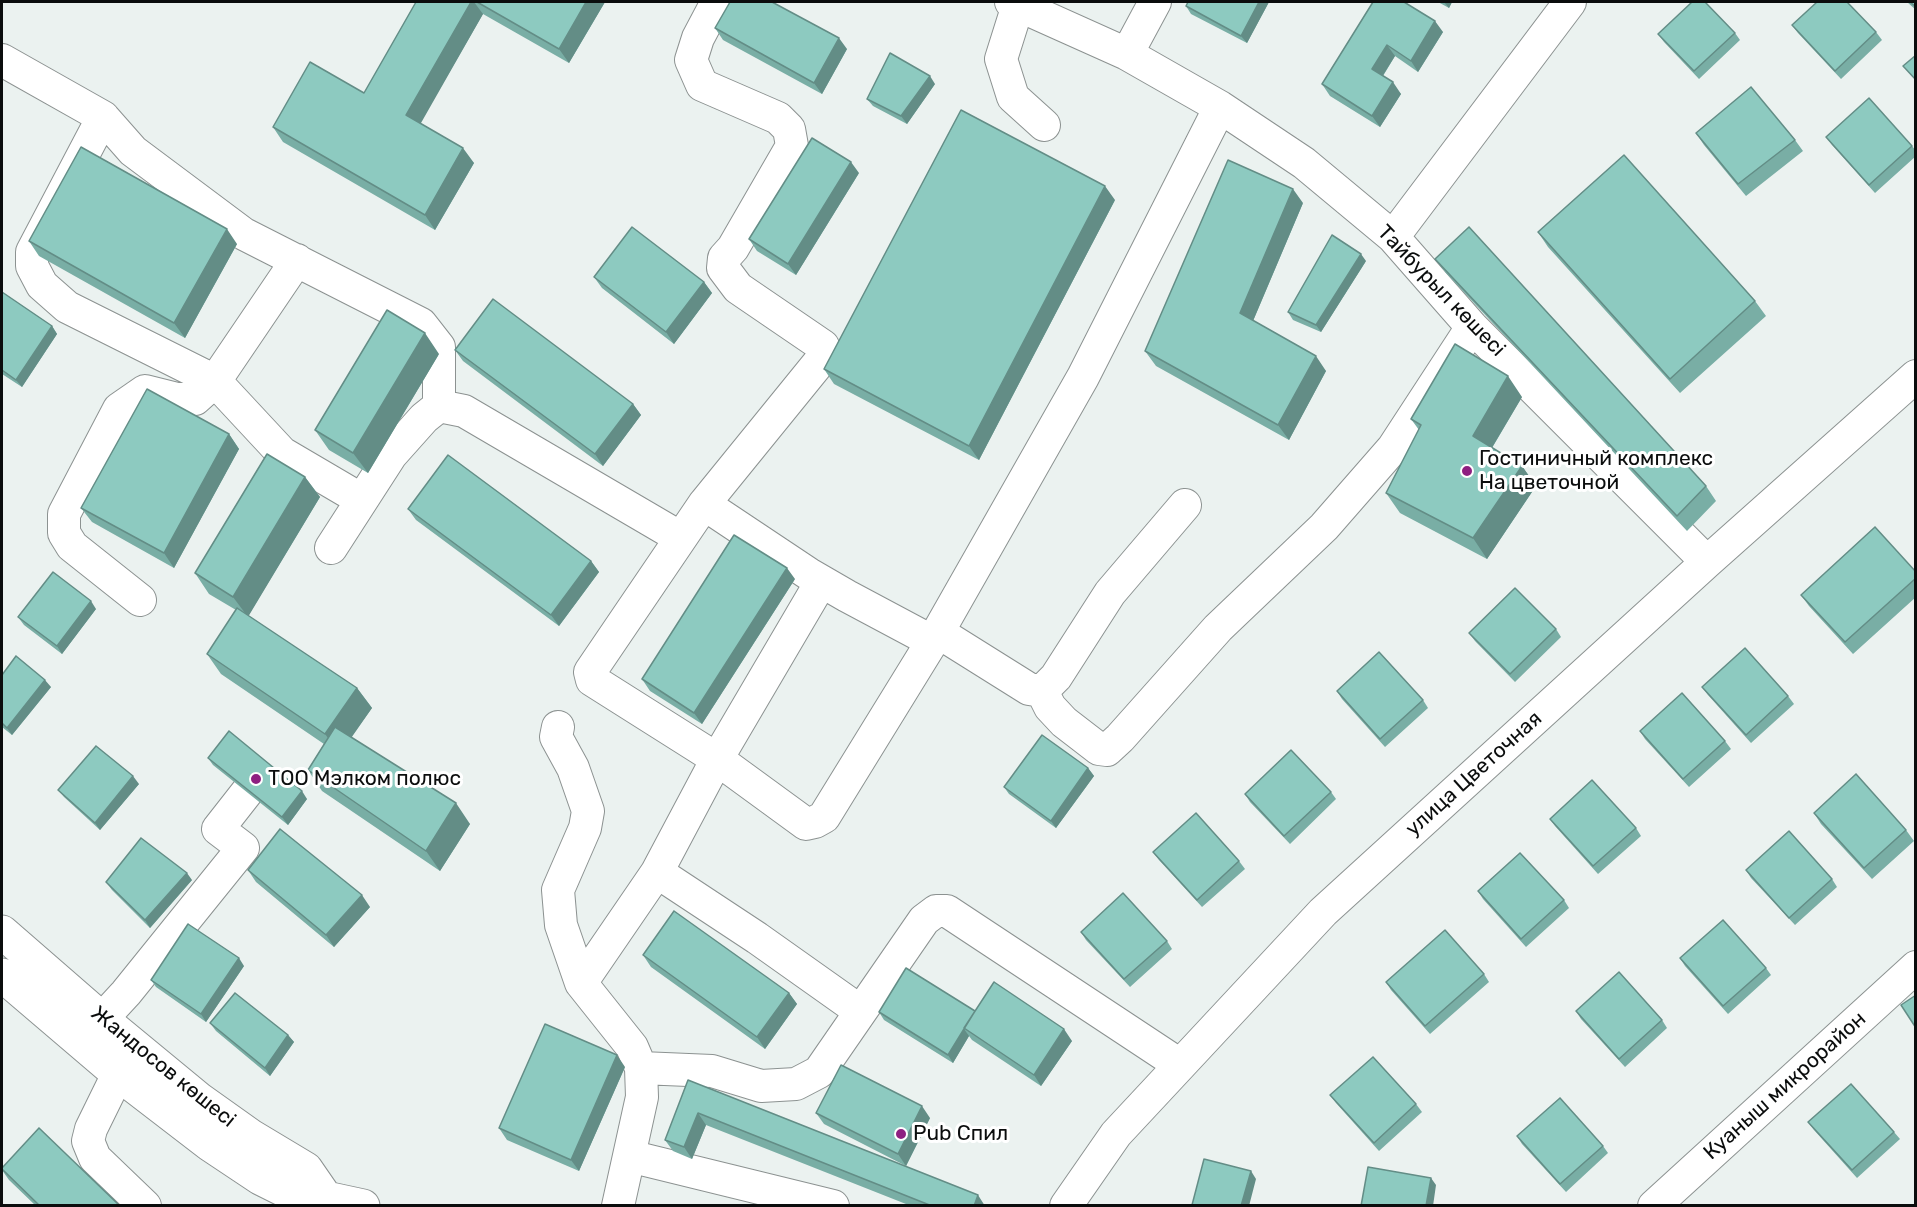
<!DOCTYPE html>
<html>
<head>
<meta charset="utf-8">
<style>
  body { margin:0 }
  #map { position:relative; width:1917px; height:1207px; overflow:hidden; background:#ebf2f0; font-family:Rubik,sans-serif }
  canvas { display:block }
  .frame { position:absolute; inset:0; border:3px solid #0b0d0d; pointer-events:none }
</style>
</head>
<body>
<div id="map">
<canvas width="1917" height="1207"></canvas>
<div class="frame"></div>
</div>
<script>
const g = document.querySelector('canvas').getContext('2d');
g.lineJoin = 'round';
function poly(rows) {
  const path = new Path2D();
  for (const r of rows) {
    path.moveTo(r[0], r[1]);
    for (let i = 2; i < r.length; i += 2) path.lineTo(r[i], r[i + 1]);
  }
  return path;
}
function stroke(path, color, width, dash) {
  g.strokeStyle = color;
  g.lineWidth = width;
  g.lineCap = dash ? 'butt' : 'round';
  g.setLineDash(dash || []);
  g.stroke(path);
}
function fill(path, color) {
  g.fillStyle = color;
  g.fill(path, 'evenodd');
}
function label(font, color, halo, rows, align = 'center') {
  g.font = font + ' Rubik,sans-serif';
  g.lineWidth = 6;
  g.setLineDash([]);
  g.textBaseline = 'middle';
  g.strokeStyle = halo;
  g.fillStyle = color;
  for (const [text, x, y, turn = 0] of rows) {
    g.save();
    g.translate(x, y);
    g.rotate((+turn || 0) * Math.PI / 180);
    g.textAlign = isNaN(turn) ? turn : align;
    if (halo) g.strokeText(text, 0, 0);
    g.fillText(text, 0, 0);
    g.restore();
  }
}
const minor = poly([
  [1011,2,1127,54,1220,107,1304,163,1393,237,1472,327,1707,562],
  [1018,5,1001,59,1013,97,1044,125],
  [1127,54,1155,2],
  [2,60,103,117,133,151,244,234,421,324,439,347,439,406],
  [103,117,32,252,32,266,42,285,67,307,215,381,282,453,362,500],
  [1393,237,1570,2],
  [704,504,809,574,847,596,922,636,929,637,938,632,1083,377,1220,107],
  [331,548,391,455,424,418,439,406,464,411,681,538],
  [821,582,717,759,806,824,815,822,824,817,938,632,1029,689,1042,691,1056,677,1110,593,1185,505],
  [140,600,72,546,64,533,64,514,119,409,145,391,177,399,195,399,215,381,297,260],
  [1042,691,1050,707,1064,722,1099,749,1107,750,1120,738,1218,628,1324,527,1393,448,1472,327],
  [558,727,556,737,573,768,588,811,585,828,558,890,561,925,581,983],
  [657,872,757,938,860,1011],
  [102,1019,126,993,243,848,218,829,247,792],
  [641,1068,712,1071,761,1086,796,1084,819,1072,924,920,936,911,947,911,1180,1065],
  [118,1074,91,1129,88,1141,95,1158,145,1206],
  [629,1156,833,1206],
  [618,1206,642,1097,641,1068,632,1047,581,983,657,872,717,759,592,680,590,672,704,504,825,355,823,346,738,288,723,268,724,258,733,248,792,146,789,129,778,118,702,85,691,60,698,38,717,2],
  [1066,1206,1116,1134,1323,912,1707,562,1916,376],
  [1654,1206,1916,967]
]);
const major = poly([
  [2,932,102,1019,199,1099,251,1136,306,1169,326,1198],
  [2,975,118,1074,209,1144,260,1178,296,1196,326,1198,363,1206]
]);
stroke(minor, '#8c9291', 34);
stroke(major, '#8c9291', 35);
stroke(minor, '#fff', 32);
stroke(major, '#fff', 33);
fill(poly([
  [416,2,605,2,569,63,483,14,420,123,474,163,435,230,283,142,273,127,364,93],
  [1269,2,1247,43,1191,14,1186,6],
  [1373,2,1443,32,1418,72,1395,56,1383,76,1401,94,1380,127,1330,96,1322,84],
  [1438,2,1452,2,1449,8],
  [1907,2,1916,2,1916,10],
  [1792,25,1876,32,1882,40,1841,79,1798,33],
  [715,28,847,49,822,94,723,40],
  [1735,33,1740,40,1699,79,1664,42,1658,34],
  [935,84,907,124,873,106,867,99],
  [1696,133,1795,140,1803,151,1746,196,1704,145],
  [1826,137,1912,146,1916,151,1916,156,1875,193,1832,145],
  [859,173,796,275,757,251,749,239],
  [1115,200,979,460,834,384,824,369],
  [1303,203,1253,321,1326,371,1289,440,1156,366,1145,351],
  [1538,232,1755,301,1766,316,1680,393,1548,247],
  [29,241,237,244,185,338,39,256],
  [1435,259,1706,486,1716,501,1687,531,1446,273],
  [1366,261,1321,332,1293,320,1288,312],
  [594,277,704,282,712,293,674,344,602,288],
  [2,292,52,326,57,334,22,387,2,374],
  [455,350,633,404,641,415,603,466,463,361],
  [439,354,368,473,329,450,315,430],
  [1522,397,1492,448,1522,466,1536,486,1487,559,1400,513,1386,493,1419,430,1411,419],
  [229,434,239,449,174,568,92,522,81,508],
  [305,477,320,497,248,616,357,688,372,708,351,737,470,824,440,871,322,791,308,770,324,744,221,674,207,654,236,610,209,594,195,573],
  [408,509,591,561,599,572,559,626,416,520],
  [1916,572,1916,597,1853,654,1809,606,1801,595],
  [795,579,702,724,650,691,642,679],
  [96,609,62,654,24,625,18,617],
  [1556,629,1561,637,1515,682,1475,641,1469,633],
  [2,675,51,687,12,735,2,727],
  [1702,687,1788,696,1794,704,1751,743,1708,695],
  [1337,691,1423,700,1428,708,1385,747,1342,699],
  [1640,731,1725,741,1731,749,1689,787,1645,739],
  [208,758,307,799,288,825,213,765],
  [1088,768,1094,776,1056,828,1009,794,1004,787],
  [139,784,100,830,64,797,58,790],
  [1331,792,1336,799,1290,844,1250,802,1245,794],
  [1814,813,1906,830,1914,841,1872,879,1821,824],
  [1550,819,1636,828,1641,836,1598,874,1555,826],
  [1153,852,1239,861,1245,869,1202,907,1159,860],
  [248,870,370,907,334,947,256,882],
  [1746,870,1832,879,1837,887,1795,925,1751,878],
  [192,880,150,928,112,890,106,882],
  [1478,891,1564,900,1569,908,1526,947,1483,899],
  [1081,932,1167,941,1172,949,1130,987,1086,940],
  [643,955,789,993,797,1004,765,1049,651,967],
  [1680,958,1766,968,1771,975,1728,1014,1685,966],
  [244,966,206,1022,156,987,151,980],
  [1484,974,1489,982,1430,1034,1391,990,1386,982],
  [975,1011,1072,1041,1041,1086,972,1040,969,1036,953,1063,884,1020,879,1012],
  [1576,1011,1662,1020,1667,1028,1625,1067,1581,1019],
  [210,1023,288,1035,294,1042,270,1076,216,1031],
  [625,1067,579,1171,507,1140,499,1128],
  [688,1080,985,1206,911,1206,706,1125,692,1159,673,1151,665,1140],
  [1330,1095,1416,1104,1422,1112,1379,1151,1336,1103],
  [816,1113,930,1118,906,1166,824,1124],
  [1808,1122,1894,1132,1900,1139,1857,1178,1814,1130],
  [1517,1136,1603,1146,1608,1153,1566,1192,1522,1144],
  [2,1170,120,1206,36,1206,9,1180]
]), '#79aea5');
fill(poly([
  [471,2,474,2,483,14,417,130,406,115],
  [586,2,605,2,569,63,559,49],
  [1259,2,1269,2,1247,43,1241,36],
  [1444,2,1452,2,1449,8],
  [1435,21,1443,32,1418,72,1411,61],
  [839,38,847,49,822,94,814,83],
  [1387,45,1395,56,1380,80,1372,69],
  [930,76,935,84,907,124,901,116],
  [1393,82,1401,94,1380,127,1372,116],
  [463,148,474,163,435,230,425,215],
  [851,162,859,173,796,275,788,264],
  [1105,186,1115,200,979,460,969,446],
  [1293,189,1303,203,1250,328,1240,313],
  [227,229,237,244,185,338,174,323],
  [1361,254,1366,261,1321,332,1316,325],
  [704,282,712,293,674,344,666,332],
  [52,326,57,334,22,387,16,380],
  [425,333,439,354,368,473,353,453],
  [1316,356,1326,371,1289,440,1278,425],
  [1508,376,1522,397,1487,456,1473,436],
  [633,404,641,415,603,466,595,454],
  [229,434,239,449,174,568,164,553],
  [1522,466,1536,486,1487,559,1473,538],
  [305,477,320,497,248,617,233,597],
  [591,561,599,572,559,626,551,615],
  [787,568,795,579,702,724,694,713],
  [91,601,96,609,62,654,57,646],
  [45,680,51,687,12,735,7,728],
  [357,688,372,708,340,754,325,734],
  [1088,768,1094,776,1056,828,1051,821],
  [133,776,139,784,100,830,95,823],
  [302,791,307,799,288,825,282,817],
  [456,803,470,824,440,871,426,851],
  [187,873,192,880,150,928,145,920],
  [362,895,370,907,334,947,326,935],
  [239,958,244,966,206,1022,201,1014],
  [789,993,797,1004,765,1049,757,1037],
  [964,1029,969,1036,953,1063,948,1055],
  [1064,1029,1072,1041,1041,1086,1034,1075],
  [288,1035,294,1042,270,1076,265,1068],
  [617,1055,625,1067,579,1171,571,1160],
  [922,1106,930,1118,906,1166,898,1154],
  [698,1113,706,1125,692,1159,684,1147],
  [1251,1171,1256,1179,1249,1206,1241,1206],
  [1431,1178,1436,1185,1433,1206,1426,1206],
  [978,1195,985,1206,974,1206]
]), '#638d86');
const building = poly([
  [416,2,471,2,406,115,463,148,425,215,273,127,310,62,364,93,416,2],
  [477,2,586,2,559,49,477,2],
  [730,2,772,2,839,38,814,83,715,28,730,2],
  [1188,2,1259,2,1241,36,1186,6,1188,2],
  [1373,2,1404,2,1435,21,1411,61,1387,45,1372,69,1393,82,1372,116,1322,84,1373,2],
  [1692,2,1705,2,1735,33,1694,71,1658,34,1692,2],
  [1817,2,1847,2,1876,32,1835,71,1792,25,1817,2],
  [1910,2,1916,2,1916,7,1910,2],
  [890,53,930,76,901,116,867,99,890,53],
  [1916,55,1916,80,1903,66,1916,55],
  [1751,87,1795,140,1738,184,1696,133,1751,87],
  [1869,98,1912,146,1869,185,1826,137,1869,98],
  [961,110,1105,186,969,446,824,369,961,110],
  [812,138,851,162,788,264,749,239,812,138],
  [81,147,227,229,174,323,29,241,81,147],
  [1624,155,1755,301,1670,379,1538,232,1624,155],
  [1228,160,1293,189,1240,313,1316,356,1278,425,1145,351,1228,160],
  [632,227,704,282,666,332,594,277,632,227],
  [1469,227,1706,486,1677,516,1435,259,1469,227],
  [1332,235,1361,254,1316,325,1288,312,1332,235],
  [2,292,52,326,16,380,2,370,2,292],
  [493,299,633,404,595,454,455,350,493,299],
  [387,310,425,333,353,453,315,430,387,310],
  [1455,344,1508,376,1473,436,1522,466,1473,538,1386,493,1421,425,1411,419,1455,344],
  [147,389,229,434,164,553,81,508,147,389],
  [267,454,305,477,233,597,195,573,267,454],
  [448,455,591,561,551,615,408,509,448,455],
  [1875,527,1916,572,1916,578,1845,642,1801,595,1875,527],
  [734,535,787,568,694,713,642,679,734,535],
  [53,572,91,601,57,646,18,617,53,572],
  [1515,588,1556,629,1510,674,1469,633,1515,588],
  [237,608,357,688,325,734,207,654,237,608],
  [1745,648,1788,696,1746,735,1702,687,1745,648],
  [1379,652,1423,700,1380,739,1337,691,1379,652],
  [16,656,45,680,7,728,2,723,2,675,16,656],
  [1682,693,1725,741,1683,779,1640,731,1682,693],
  [335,727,456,803,426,851,308,770,335,727],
  [229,731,302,791,282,817,208,758,229,731],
  [1042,735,1088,768,1051,821,1004,787,1042,735],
  [96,746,133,776,95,823,58,790,96,746],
  [1291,750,1331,792,1284,836,1245,794,1291,750],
  [1856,774,1906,830,1864,868,1814,813,1856,774],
  [1592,780,1636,828,1593,866,1550,819,1592,780],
  [1196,813,1239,861,1197,900,1153,852,1196,813],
  [280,829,362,895,326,935,248,870,280,829],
  [1789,831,1832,879,1789,918,1746,870,1789,831],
  [141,838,187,873,145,920,106,882,141,838],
  [1520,853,1564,900,1521,939,1478,891,1520,853],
  [1123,893,1167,941,1124,979,1081,932,1123,893],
  [674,911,789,993,757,1037,643,955,674,911],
  [1723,920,1766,968,1723,1006,1680,958,1723,920],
  [188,924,239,958,201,1014,151,980,188,924],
  [1445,930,1484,974,1425,1026,1386,982,1445,930],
  [906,968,975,1011,948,1055,879,1012,906,968],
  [1619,972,1662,1020,1619,1059,1576,1011,1619,972],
  [994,982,1064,1029,1034,1075,964,1028,994,982],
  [235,993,288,1035,265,1068,210,1023,235,993],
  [1916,995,1916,1028,1901,1005,1916,995],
  [545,1024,617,1055,571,1160,499,1128,545,1024],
  [1373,1057,1416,1104,1374,1143,1330,1095,1373,1057],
  [841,1065,922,1106,898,1154,816,1113,841,1065],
  [688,1080,978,1195,974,1206,932,1206,698,1113,684,1147,665,1140,688,1080],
  [1851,1084,1894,1132,1852,1170,1808,1122,1851,1084],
  [1560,1098,1603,1146,1560,1184,1517,1136,1560,1098],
  [39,1128,120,1206,40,1206,2,1169,2,1168,39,1128],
  [1204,1159,1251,1171,1241,1206,1196,1206,1192,1205,1204,1159],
  [1368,1167,1431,1178,1426,1206,1361,1206,1368,1167]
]);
fill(building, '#8dcac0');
stroke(building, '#638d86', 1.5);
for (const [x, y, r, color] of [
  [1467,471,6,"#8e1f81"],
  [256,779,6,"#8e1f81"],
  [901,1134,6,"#8e1f81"]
]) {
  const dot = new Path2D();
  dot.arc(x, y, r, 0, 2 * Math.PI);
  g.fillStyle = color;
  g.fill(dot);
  stroke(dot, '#fff', 2);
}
label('21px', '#0b0d0d', '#fff', [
  ["Тайбурыл көшесі",1441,291,46],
  ["улица Цветочная",1474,774,-42],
  ["Жандосов көшесі",163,1067,39],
  ["Куаныш микрорайон",1785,1086,-42]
]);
label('21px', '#0b0d0d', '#fff', [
  ["Гостиничный комплекс",1479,459],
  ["На цветочной",1479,483],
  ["ТОО Мэлком полюс",268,779],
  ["Pub Спил",913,1134]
], 'left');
</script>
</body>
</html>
